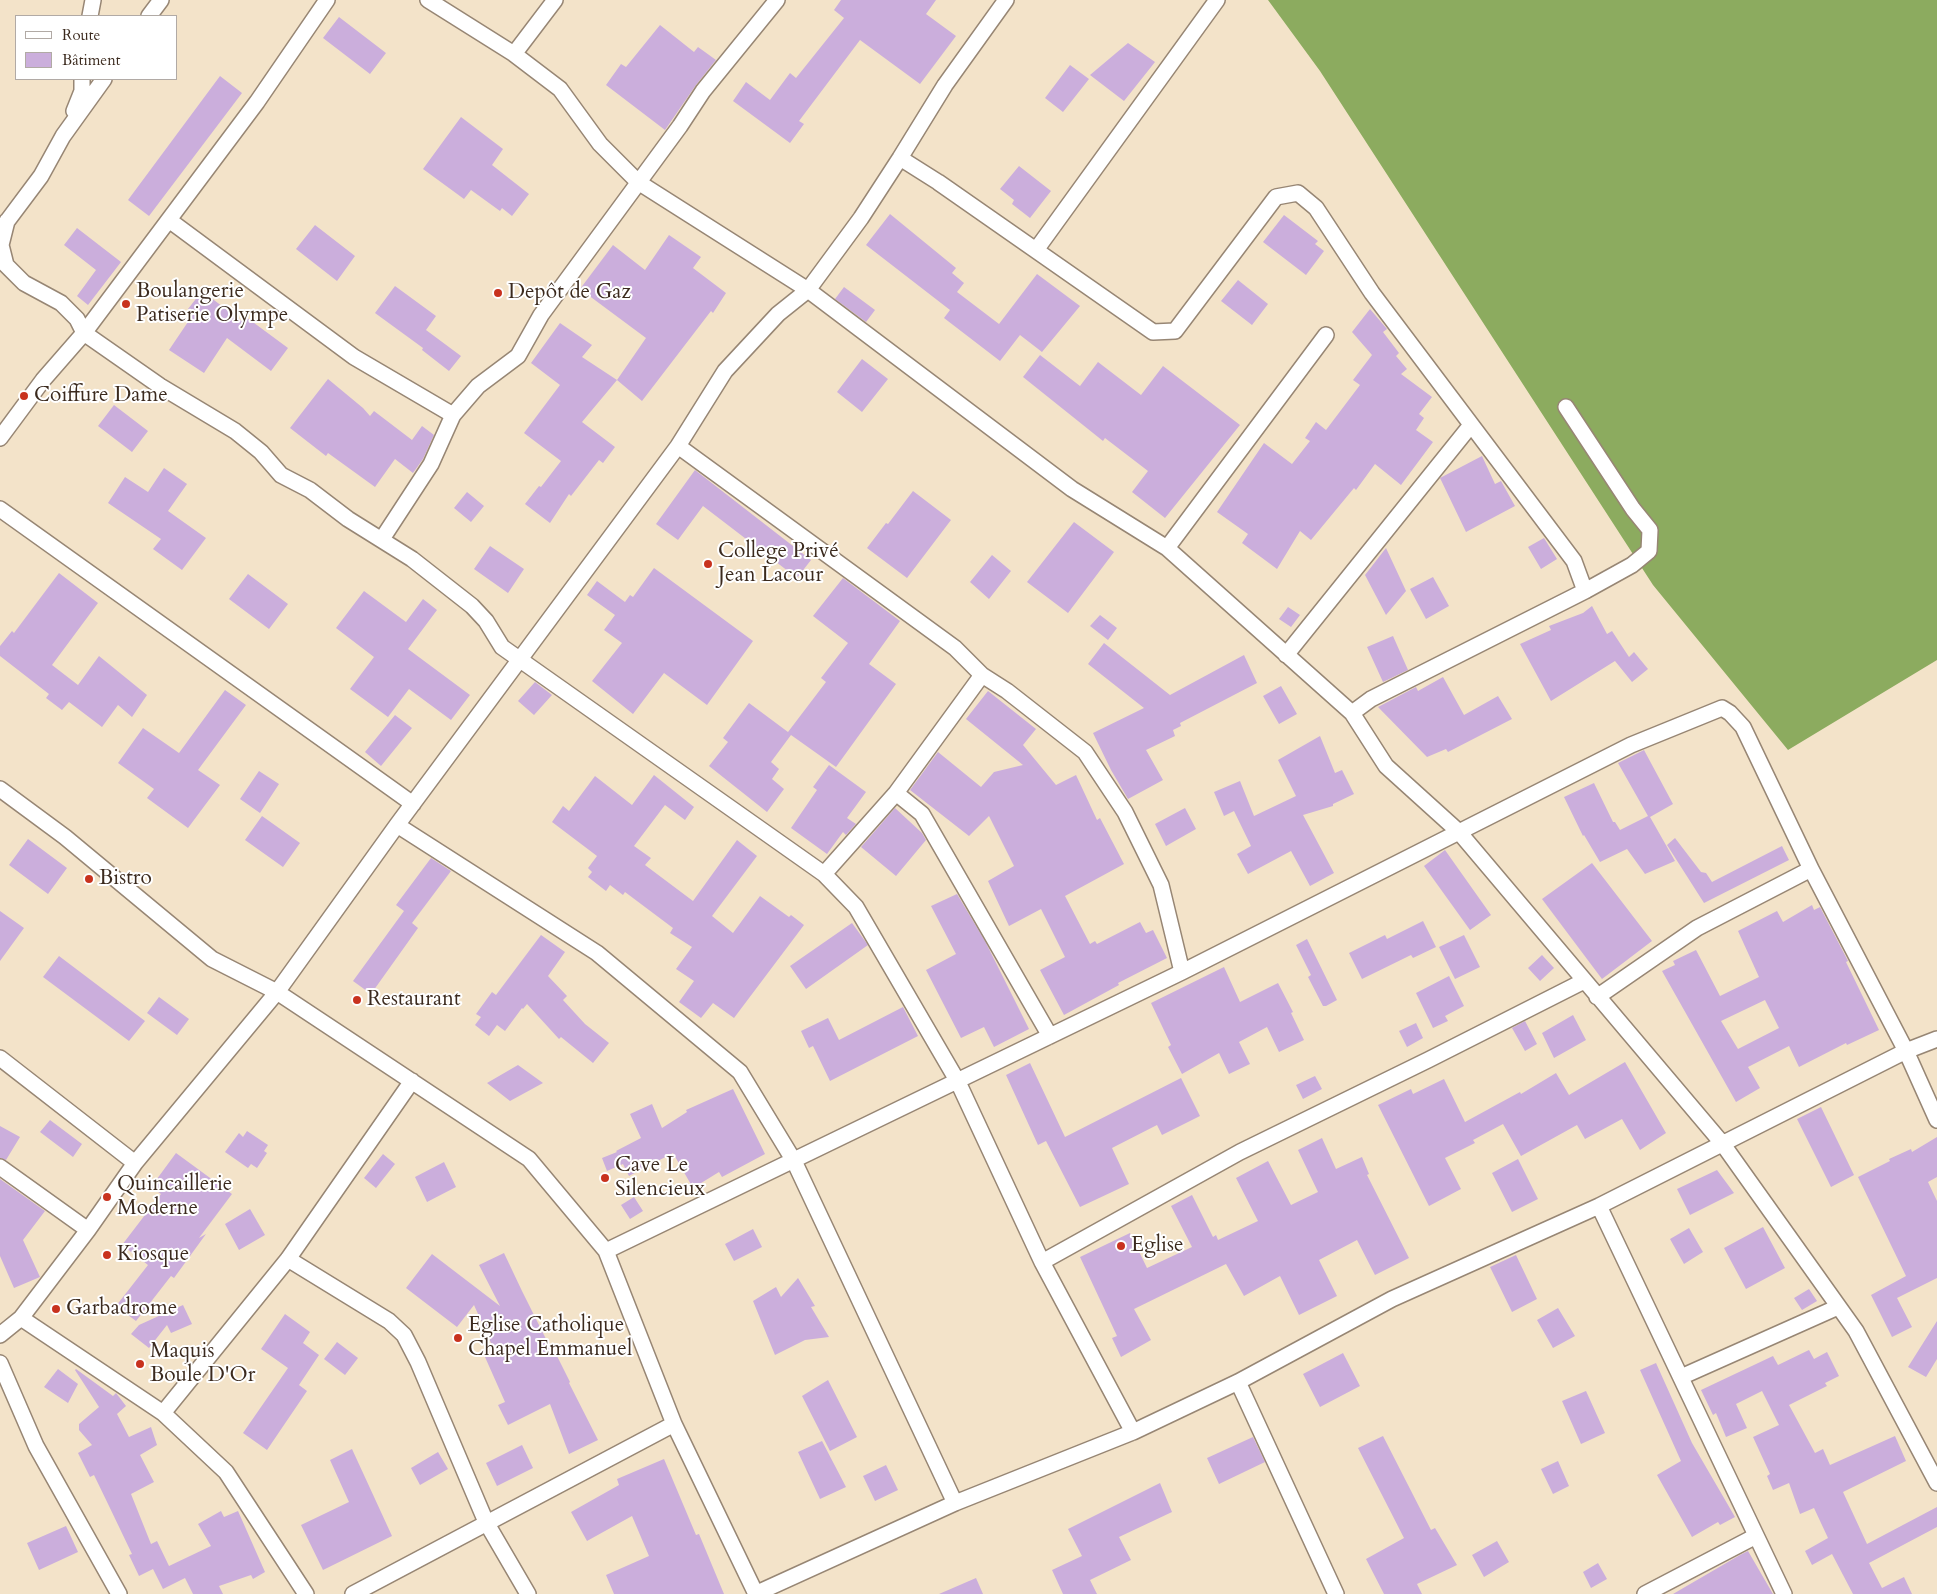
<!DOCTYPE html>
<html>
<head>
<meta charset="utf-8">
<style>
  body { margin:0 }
  #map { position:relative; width:1937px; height:1594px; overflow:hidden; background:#f3e3c9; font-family:Cardo,serif }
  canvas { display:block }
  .legend { position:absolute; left:15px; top:15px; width:162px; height:65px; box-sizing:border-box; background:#fff; border:1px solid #b1aaa5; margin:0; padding:6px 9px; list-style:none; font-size:15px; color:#3b2a1e }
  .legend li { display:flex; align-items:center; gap:10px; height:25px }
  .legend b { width:25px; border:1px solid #b1aaa5 }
</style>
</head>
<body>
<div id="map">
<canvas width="1937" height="1594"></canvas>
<ul class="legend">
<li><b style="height:6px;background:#fff"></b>Route</li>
<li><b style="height:14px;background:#cbaedc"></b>Bâtiment</li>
</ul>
</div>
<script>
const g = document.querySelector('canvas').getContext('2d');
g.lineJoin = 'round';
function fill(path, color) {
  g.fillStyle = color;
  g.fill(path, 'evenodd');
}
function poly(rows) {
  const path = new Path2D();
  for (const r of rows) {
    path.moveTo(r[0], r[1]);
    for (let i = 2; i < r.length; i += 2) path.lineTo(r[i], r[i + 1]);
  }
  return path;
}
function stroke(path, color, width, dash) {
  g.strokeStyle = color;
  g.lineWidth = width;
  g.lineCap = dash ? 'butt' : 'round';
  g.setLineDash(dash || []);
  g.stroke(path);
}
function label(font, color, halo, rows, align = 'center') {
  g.font = font + ' Cardo,serif';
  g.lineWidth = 4;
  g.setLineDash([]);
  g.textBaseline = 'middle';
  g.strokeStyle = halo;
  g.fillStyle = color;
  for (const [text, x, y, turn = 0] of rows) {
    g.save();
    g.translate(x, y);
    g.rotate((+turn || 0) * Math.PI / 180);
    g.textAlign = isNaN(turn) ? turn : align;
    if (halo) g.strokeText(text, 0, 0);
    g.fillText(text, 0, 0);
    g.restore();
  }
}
fill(poly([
  [1268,0,1937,0,1937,660,1788,750,1653,585,1320,71]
]), '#8cab5f');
fill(poly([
  [841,0,936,0,926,14,956,36,920,84,860,40,799,121,804,124,790,143,733,101,746,82,770,100,790,73,796,78,844,18,834,10],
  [339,17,386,53,370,74,323,38],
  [660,25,694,52,698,47,716,60,696,85,665,130,606,85,621,64,626,67],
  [1128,43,1155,62,1124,101,1090,75],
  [1070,65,1089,79,1063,112,1045,98],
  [220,76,242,93,149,216,128,200],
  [461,117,503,149,492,165,529,194,512,216,502,208,500,211,471,190,464,199,423,169],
  [1019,166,1051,191,1030,218,1012,204,1014,200,1000,189],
  [890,214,956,268,952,273,964,283,957,292,999,324,1037,274,1080,306,1042,352,1020,335,1000,361,944,318,950,310,866,245],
  [1284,215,1318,241,1315,244,1324,251,1306,275,1263,242],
  [315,225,355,256,337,281,296,249],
  [77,228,121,262,88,305,77,296,96,270,64,245],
  [669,235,701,257,693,268,726,293,713,313,711,311,642,401,617,380,646,338,580,289,613,245,645,270],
  [1238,280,1268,304,1252,325,1221,301],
  [395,286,436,316,426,330,461,356,449,371,422,350,423,348,375,313],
  [844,287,875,310,866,322,835,299],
  [202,291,243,322,246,317,288,348,271,371,227,338,204,373,169,350,194,313,188,309],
  [1370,309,1387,329,1383,332,1399,353,1396,356,1407,369,1401,374,1432,397,1419,414,1424,418,1416,430,1433,442,1401,485,1375,464,1356,490,1354,488,1311,540,1300,531,1277,569,1242,543,1248,534,1217,512,1264,443,1292,464,1310,441,1305,438,1316,422,1326,430,1360,385,1353,380,1372,355,1352,332],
  [560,323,592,345,582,357,617,380,582,422,615,447,603,463,599,460,571,496,569,494,550,523,525,504,539,486,541,487,561,461,524,433,560,385,531,363],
  [1040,355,1080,386,1098,362,1141,395,1163,366,1240,425,1165,518,1132,492,1148,471,1105,438,1103,441,1023,377],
  [862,359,888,379,862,412,837,392],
  [328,379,363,408,370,416,374,411,412,440,422,426,434,435,423,459,413,473,395,459,375,487,328,453,326,456,290,428],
  [114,405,148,431,132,452,98,426],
  [1482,456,1495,484,1501,481,1515,506,1466,532,1440,478],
  [164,468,187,484,168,511,206,538,182,570,153,549,161,539,108,503,125,477,148,492],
  [695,470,811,560,797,578,703,506,678,540,656,524],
  [913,491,951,520,907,578,867,548,886,523,888,524],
  [467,492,484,506,471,522,454,508],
  [1074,522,1114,552,1068,613,1027,582],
  [1544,538,1557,559,1541,569,1528,547],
  [490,546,524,569,508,593,474,569],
  [1386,548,1406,591,1386,615,1365,575],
  [992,555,1011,571,989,599,970,582],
  [654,568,753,641,707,705,664,673,633,714,592,681,622,643,604,630,615,615,587,595,597,581,625,602,630,595,633,597],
  [59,573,98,603,52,665,78,685,99,656,147,695,132,717,118,705,102,727,69,702,62,710,46,698,49,694,0,656,0,646,12,631,14,633],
  [248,574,288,604,269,629,229,599],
  [1433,577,1449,606,1426,619,1410,589],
  [843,578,900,621,869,664,896,684,836,767,791,735,771,762,779,769,772,779,784,789,767,812,709,766,728,742,723,738,749,703,788,732,826,682,821,678,848,643,813,616],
  [364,591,406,622,423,599,437,610,408,649,470,695,451,720,409,689,388,717,350,689,374,657,336,628],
  [1592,606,1607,634,1612,631,1629,657,1634,652,1648,669,1632,682,1615,661,1551,701,1520,644,1551,630,1549,626,1583,613],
  [1288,607,1300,615,1291,627,1279,619],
  [1100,615,1117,628,1108,640,1090,626],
  [1393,636,1408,670,1383,682,1367,647],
  [1104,643,1170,695,1244,655,1257,683,1180,723,1181,726,1173,730,1175,736,1146,750,1163,780,1128,799,1111,770,1093,733,1144,708,1088,664],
  [1443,677,1464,715,1498,696,1512,719,1448,752,1446,749,1427,757,1378,707,1416,687,1418,691],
  [535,682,552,695,534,715,518,701],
  [1281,686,1297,714,1279,724,1263,696],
  [225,690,246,705,198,770,220,785,188,828,147,798,154,789,118,763,143,728,179,753],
  [988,691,1036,729,1023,745,1056,785,1076,775,1097,820,1100,818,1124,864,1065,896,1090,944,1095,941,1097,944,1140,922,1146,933,1153,930,1167,958,1118,983,1119,985,1064,1015,1040,970,1065,957,1041,909,1009,926,988,881,1014,866,989,816,969,836,910,790,938,752,981,787,994,772,1023,765,966,719],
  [395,715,412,728,381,766,365,752],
  [1320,736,1335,773,1342,770,1354,794,1333,804,1333,806,1303,815,1334,873,1310,886,1291,851,1248,874,1237,854,1251,846,1234,811,1224,816,1214,792,1240,781,1254,816,1296,796,1278,760],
  [1644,750,1673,804,1650,817,1675,861,1645,874,1627,849,1600,862,1584,835,1583,836,1564,797,1594,783,1613,822,1615,822,1620,830,1648,816,1618,763],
  [829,765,866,792,847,818,856,824,846,835,843,832,827,854,791,828,817,790,813,787],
  [259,771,279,784,260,813,240,799],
  [654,775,694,807,685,820,665,805,634,846,651,858,645,865,693,901,737,840,757,856,712,916,733,933,760,896,789,917,791,915,804,925,734,1018,713,1003,701,1018,679,1002,694,981,676,969,692,947,670,933,673,928,625,892,623,895,610,885,606,891,588,877,592,872,588,868,597,856,552,822,563,806,569,811,595,776,632,805],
  [895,808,922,833,926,840,896,876,861,847],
  [1185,808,1196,829,1166,846,1155,824],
  [262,816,300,843,283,867,245,840],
  [1675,838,1701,872,1706,873,1712,882,1782,846,1789,860,1704,903,1667,845],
  [28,839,67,868,48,894,9,865],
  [1445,850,1491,915,1470,930,1424,866],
  [431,858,451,871,412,923,418,928,371,994,353,981,404,911,396,905],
  [1592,863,1652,941,1602,979,1542,899],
  [957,894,985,941,1029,1029,994,1047,984,1027,961,1038,926,970,956,954,931,906],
  [1812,905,1814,910,1820,907,1848,961,1846,962,1879,1030,1847,1045,1846,1043,1799,1067,1789,1046,1748,1067,1760,1088,1736,1102,1662,971,1675,965,1673,961,1696,950,1720,996,1759,977,1738,931,1777,911,1783,922],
  [1765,1000,1779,1028,1738,1049,1721,1021],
  [0,911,24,928,0,961],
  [1423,921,1436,947,1413,958,1411,955,1362,979,1349,953,1385,935,1387,939],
  [852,923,868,945,806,989,790,966],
  [541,935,565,952,548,976,567,996,563,1000,585,1024,609,1043,593,1063,561,1037,559,1039,527,1004,523,1009,522,1008,505,1031,497,1025,489,1036,475,1025,481,1017,476,1014,492,992,496,995],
  [1464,935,1480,967,1455,979,1439,947],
  [1307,939,1337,1000,1326,1006,1323,1006,1308,977,1311,975,1296,945],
  [1542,955,1554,968,1540,981,1528,968],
  [59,956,145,1021,129,1041,43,977],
  [1224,967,1240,1002,1278,983,1293,1012,1291,1013,1304,1040,1279,1052,1267,1027,1239,1042,1250,1064,1229,1074,1219,1053,1182,1074,1168,1047,1171,1045,1151,1003],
  [1449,976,1464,1006,1445,1016,1448,1021,1433,1028,1416,993],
  [159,997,189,1019,177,1035,147,1013],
  [903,1007,918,1036,830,1081,813,1046,809,1048,801,1031,828,1018,839,1040],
  [1573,1015,1586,1040,1554,1058,1542,1033],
  [1525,1021,1537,1044,1525,1051,1512,1028],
  [1416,1023,1423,1038,1407,1047,1399,1031],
  [1625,1062,1666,1133,1640,1150,1622,1119,1585,1139,1577,1125,1521,1156,1503,1124,1473,1140,1475,1143,1445,1158,1461,1189,1429,1206,1378,1105,1411,1089,1413,1094,1444,1079,1465,1122,1520,1092,1521,1094,1556,1073,1569,1095],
  [1030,1063,1065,1137,1181,1078,1200,1116,1162,1135,1157,1125,1112,1148,1129,1184,1080,1207,1046,1141,1038,1145,1006,1075],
  [518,1065,543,1083,510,1101,487,1083],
  [1315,1076,1322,1089,1303,1099,1296,1085],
  [733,1089,765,1154,722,1177,719,1172,693,1188,673,1153,629,1176,623,1164,607,1171,602,1158,617,1152,616,1151,641,1138,630,1114,652,1104,662,1128,687,1112,686,1110],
  [1821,1107,1854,1175,1831,1187,1797,1119],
  [50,1120,82,1144,73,1157,40,1132],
  [0,1126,20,1137,6,1160,0,1158],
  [247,1131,268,1145,264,1151,267,1153,257,1168,251,1164,248,1168,225,1152,239,1133,243,1137],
  [1937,1137,1937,1177,1928,1182,1937,1201,1937,1278,1897,1298,1912,1327,1892,1337,1871,1295,1906,1276,1858,1177,1890,1161,1889,1159,1911,1149,1912,1152],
  [1322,1138,1336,1169,1362,1157,1369,1174,1367,1175,1409,1258,1375,1275,1357,1240,1319,1260,1337,1296,1299,1315,1280,1276,1244,1296,1226,1264,1134,1309,1151,1340,1121,1357,1112,1338,1117,1336,1080,1257,1130,1233,1147,1268,1192,1247,1171,1206,1192,1195,1213,1237,1216,1235,1218,1240,1258,1221,1236,1178,1268,1161,1291,1205,1318,1192,1298,1150],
  [176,1153,232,1194,199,1238,206,1234,174,1278,171,1276,136,1321,116,1306,148,1265,122,1245,161,1194,151,1187],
  [383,1154,395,1164,376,1188,364,1178],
  [1518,1159,1538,1199,1512,1212,1492,1173],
  [444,1162,456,1187,427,1202,415,1177],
  [1717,1170,1734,1193,1690,1215,1677,1189],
  [0,1179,45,1211,23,1240,40,1277,14,1288,0,1256],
  [634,1197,643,1211,630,1219,621,1205],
  [250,1209,265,1235,239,1250,225,1224],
  [1763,1227,1785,1268,1746,1289,1724,1248],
  [1689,1228,1703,1252,1684,1264,1670,1239],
  [753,1229,762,1247,734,1261,725,1244],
  [504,1253,522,1291,550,1347,552,1346,570,1382,569,1383,598,1440,569,1454,550,1404,508,1425,498,1405,505,1402,485,1357,495,1352,474,1305,457,1327,406,1288,432,1254,500,1306,479,1265],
  [1516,1255,1537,1299,1512,1312,1490,1267],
  [798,1278,815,1306,811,1307,829,1337,805,1340,775,1355,753,1301,776,1287,781,1297],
  [1809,1289,1817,1301,1802,1310,1794,1298],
  [183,1305,192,1324,171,1333,167,1325,149,1348,131,1334,139,1325],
  [1558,1308,1575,1336,1553,1348,1537,1320],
  [285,1314,310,1332,303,1343,319,1355,299,1385,307,1391,267,1450,243,1433,288,1368,261,1349],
  [1937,1321,1937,1359,1926,1377,1908,1367],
  [337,1342,358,1358,345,1375,324,1359],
  [1809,1350,1814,1359,1827,1352,1839,1376,1825,1383,1827,1386,1789,1405,1815,1453,1823,1449,1830,1465,1895,1436,1906,1461,1843,1492,1867,1544,1937,1507,1937,1527,1869,1563,1882,1588,1904,1577,1912,1594,1853,1594,1832,1554,1812,1565,1805,1551,1828,1538,1814,1508,1800,1514,1789,1483,1773,1490,1767,1476,1770,1474,1753,1437,1779,1425,1762,1391,1736,1404,1747,1428,1726,1437,1716,1413,1713,1415,1701,1390,1773,1356,1778,1365],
  [1343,1353,1360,1386,1320,1407,1303,1374],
  [1656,1363,1692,1443,1735,1517,1720,1525,1718,1522,1692,1537,1657,1475,1681,1461,1640,1370],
  [58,1369,78,1384,68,1403,44,1387],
  [76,1369,113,1396,116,1393,126,1406,117,1414,129,1437,151,1427,157,1445,140,1455,154,1482,131,1494,151,1544,157,1541,169,1566,211,1546,198,1524,221,1511,224,1517,238,1511,265,1572,253,1579,251,1575,219,1586,223,1594,193,1594,185,1578,163,1589,153,1569,139,1576,129,1555,132,1554,109,1506,94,1475,90,1477,78,1453,92,1445,79,1430,79,1424,99,1407,75,1370],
  [828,1380,857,1437,830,1451,802,1396],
  [1586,1391,1605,1433,1581,1444,1562,1401],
  [1383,1436,1431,1530,1435,1528,1457,1565,1417,1584,1422,1594,1384,1594,1366,1559,1404,1538,1358,1448],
  [1253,1437,1265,1462,1219,1484,1207,1458],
  [822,1441,846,1487,820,1499,798,1452],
  [522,1445,533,1468,497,1486,486,1463],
  [352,1449,392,1536,323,1570,301,1525,349,1502,330,1460],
  [438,1452,448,1469,420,1485,411,1468],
  [664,1459,696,1535,699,1534,724,1594,614,1594,606,1575,649,1556,632,1516,587,1541,571,1512,619,1485,617,1479],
  [1558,1461,1569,1486,1553,1494,1541,1469],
  [886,1465,898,1490,875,1501,863,1476],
  [1160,1483,1172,1512,1119,1537,1131,1560,1090,1580,1097,1594,1063,1594,1052,1570,1082,1556,1068,1529],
  [66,1526,78,1552,39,1570,27,1543],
  [1497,1541,1509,1562,1484,1577,1472,1555],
  [1748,1551,1773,1594,1673,1594,1740,1555],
  [1598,1563,1607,1579,1591,1588,1583,1572],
  [976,1578,983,1594,939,1594]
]), '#cbaedc');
const street = poly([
  [428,0,514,54,560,89,600,144,638,182,808,290,1072,489,1167,548,1352,713,1386,766,1459,832,1722,1143,1856,1331,1937,1483],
  [90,16,93,0],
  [149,16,161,0],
  [514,54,555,0],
  [74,111,82,91,82,79],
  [900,158,938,182,1153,332,1175,331,1276,197,1298,193,1316,208,1372,293,1574,561,1585,591],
  [169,220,354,357,453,415],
  [7,221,1,245,6,265,24,283,61,303,77,319,84,333,160,386,235,431,261,452,281,475,310,490,348,519,412,559,472,606,486,621,502,647,824,874,856,907,958,1082,1042,1262,1133,1432],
  [2,228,41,176,63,136,104,79],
  [1036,250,1217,0],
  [0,438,43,380,84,333,257,102,327,0],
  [678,446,955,648,982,675,1007,691,1085,752,1125,812,1161,885,1182,972],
  [0,509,413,804],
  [382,539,431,464,453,415,478,386,518,356,541,315,680,126,703,91,777,0],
  [1167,548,1326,335],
  [1286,655,1471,425],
  [1352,713,1371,699,1585,591,1632,565,1649,551,1650,530,1633,509,1566,407],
  [0,789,65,837,212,959,277,992,529,1159,606,1251,674,1424,756,1594],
  [896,793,922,814,1050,1036],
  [397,825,597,953,740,1072,794,1161,955,1503],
  [824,874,896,793,982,675],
  [1597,997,1697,928,1811,869],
  [0,1058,135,1163],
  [0,1167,88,1230],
  [1599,1206,1784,1594],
  [606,1251,1182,972,1631,745,1722,708,1730,713,1743,727,1811,869,1906,1051,1937,1120],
  [288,1259,389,1321,404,1335,418,1362,486,1522,528,1594],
  [1042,1262,1240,1152,1428,1060,1584,981],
  [21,1318,163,1413,226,1472,306,1594],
  [0,1335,21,1318,88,1230,135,1163,277,992,397,825,678,446,725,371,778,314,808,290,861,218,900,158,945,85,1006,0],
  [0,1363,36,1446,119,1594],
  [1681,1377,1838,1307],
  [1238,1382,1336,1594],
  [163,1413,288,1259,412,1081],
  [353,1594,674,1424],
  [755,1594,955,1503,1133,1432,1238,1382,1392,1299,1599,1206,1906,1051,1937,1039],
  [1645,1594,1756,1536]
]);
stroke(street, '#978674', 18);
stroke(street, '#fff', 15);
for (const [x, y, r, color] of [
  [498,293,5,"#c8321e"],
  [126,304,5,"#c8321e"],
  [24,396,5,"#c8321e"],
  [708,564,5,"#c8321e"],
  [89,879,5,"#c8321e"],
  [357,1000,5,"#c8321e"],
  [605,1178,5,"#c8321e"],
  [107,1197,5,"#c8321e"],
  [1121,1246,5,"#c8321e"],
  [107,1255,5,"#c8321e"],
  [56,1309,5,"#c8321e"],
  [458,1338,5,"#c8321e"],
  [140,1364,5,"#c8321e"]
]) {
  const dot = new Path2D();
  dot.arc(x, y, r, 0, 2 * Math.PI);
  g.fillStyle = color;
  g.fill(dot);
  stroke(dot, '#fff', 2);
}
label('21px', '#3b2a1e', '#fff', [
  ["Boulangerie",136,292],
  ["Patiserie Olympe",136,316],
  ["Depôt de Gaz",508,293],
  ["Coiffure Dame",34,396],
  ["College Privé",718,552],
  ["Jean Lacour",718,576],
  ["Bistro",99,879],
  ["Restaurant",367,1000],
  ["Cave Le",615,1166],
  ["Silencieux",615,1190],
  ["Quincaillerie",117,1185],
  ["Moderne",117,1209],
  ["Eglise",1131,1246],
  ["Kiosque",117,1255],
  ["Garbadrome",66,1309],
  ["Eglise Catholique",468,1326],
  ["Chapel Emmanuel",468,1350],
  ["Maquis",150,1352],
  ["Boule D'Or",150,1376]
], 'left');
</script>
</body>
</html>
